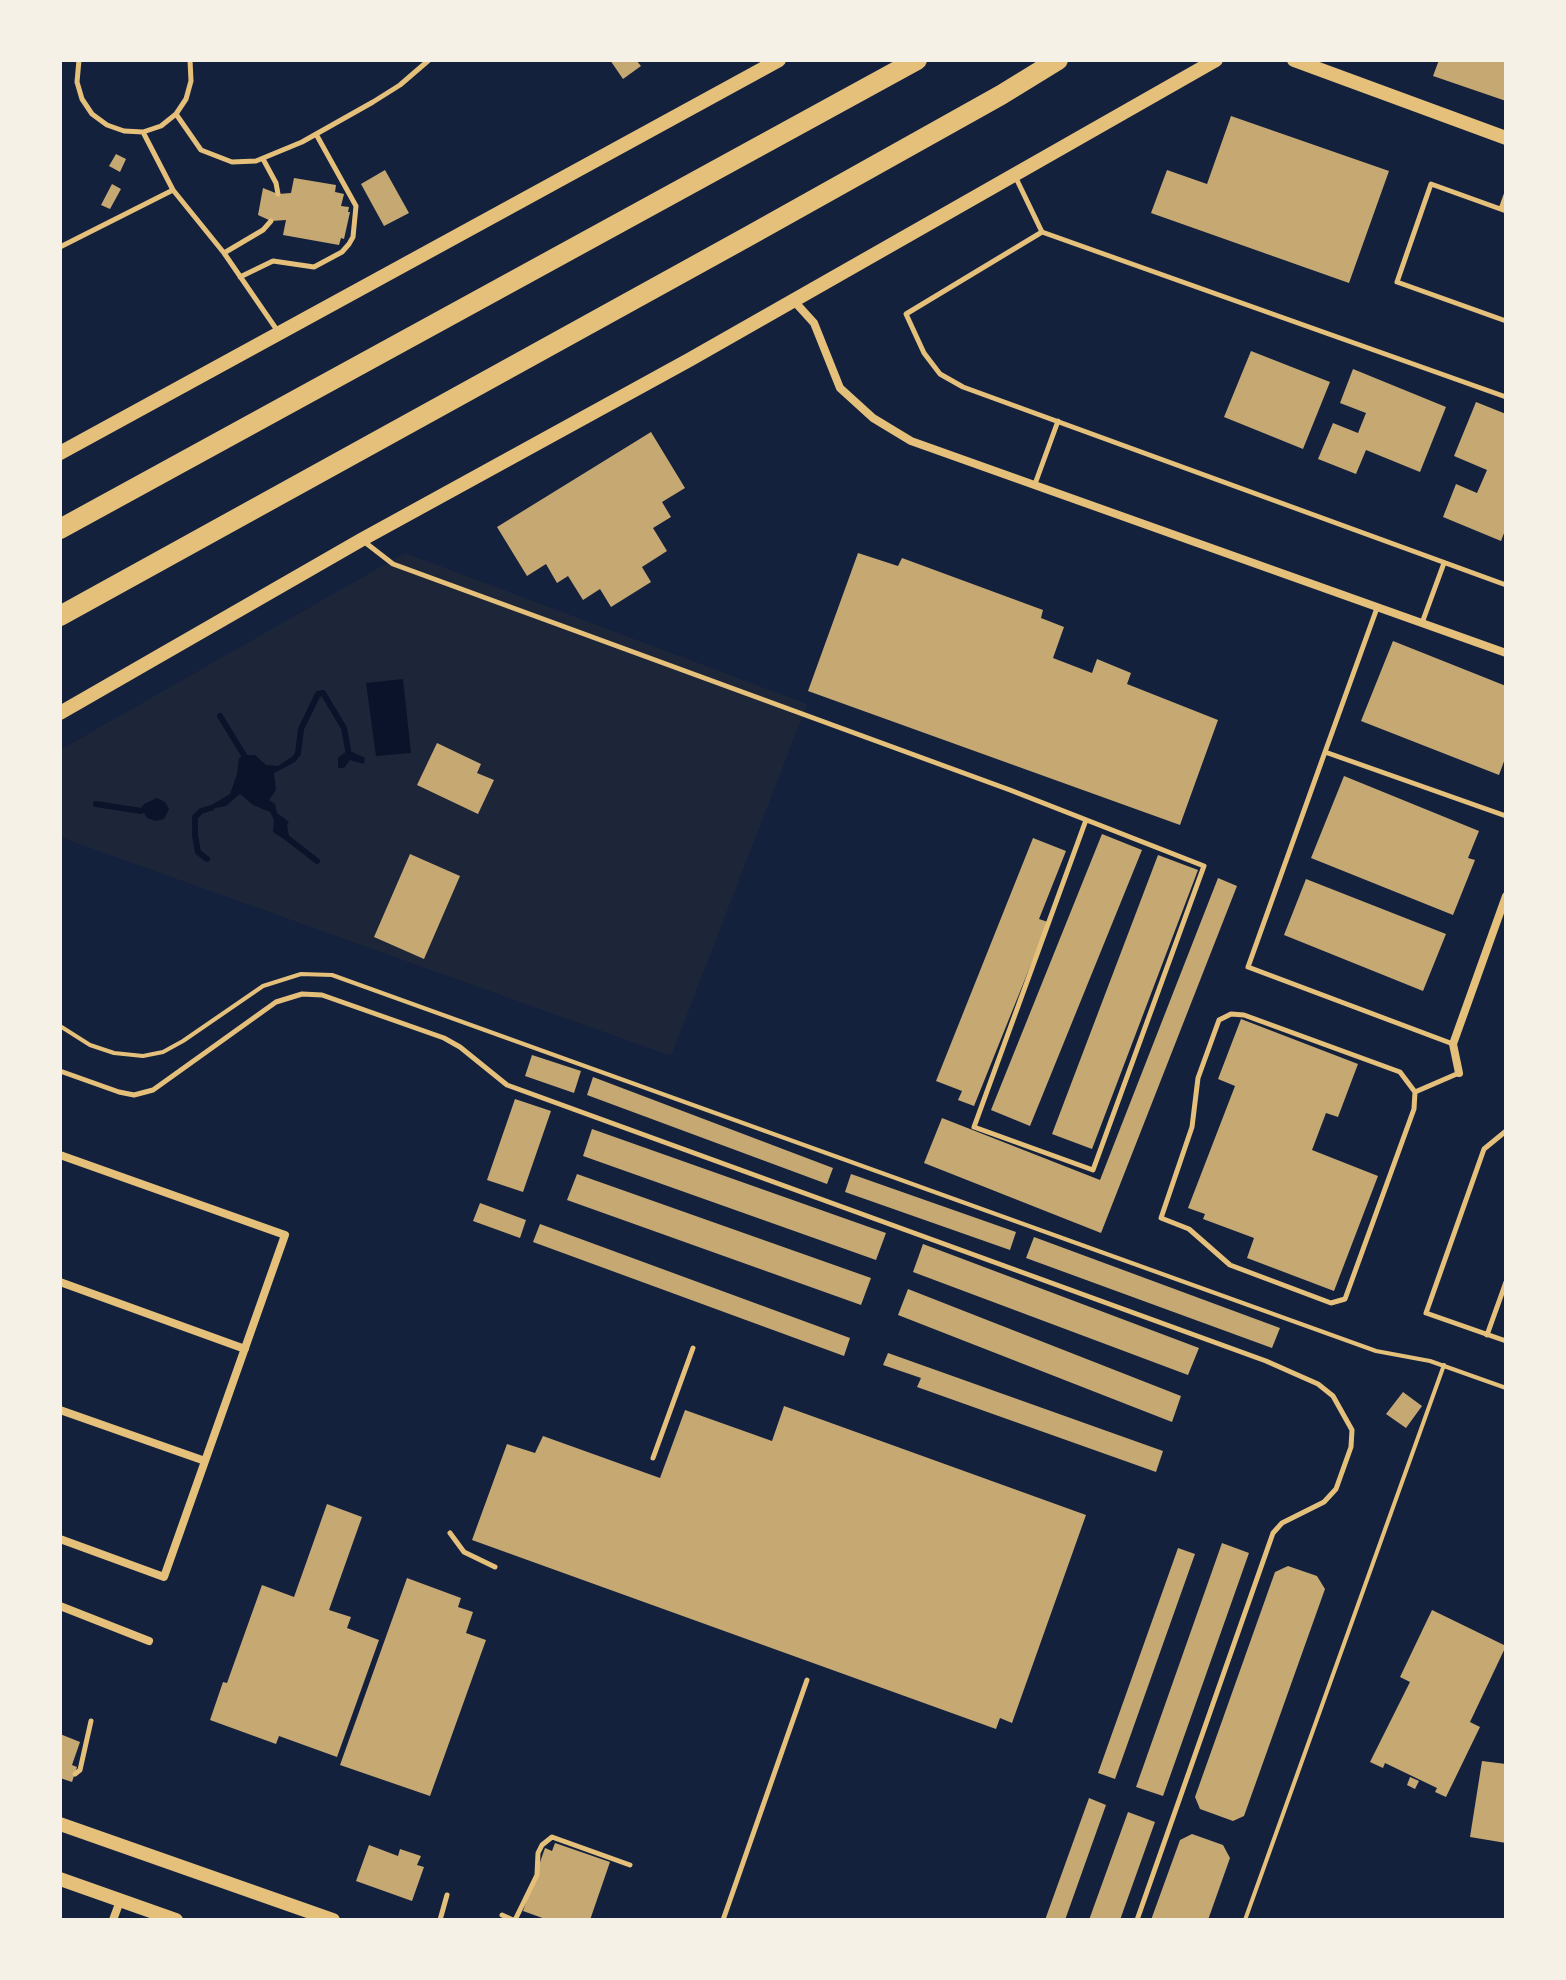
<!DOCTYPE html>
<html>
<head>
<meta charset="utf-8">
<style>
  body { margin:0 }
  #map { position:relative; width:1566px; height:1980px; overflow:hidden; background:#14213d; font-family:"DejaVu Sans",sans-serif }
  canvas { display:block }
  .frame { position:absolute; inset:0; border:62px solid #f6f1e7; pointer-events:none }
</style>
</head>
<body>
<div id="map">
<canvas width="1566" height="1980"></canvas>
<div class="frame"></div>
</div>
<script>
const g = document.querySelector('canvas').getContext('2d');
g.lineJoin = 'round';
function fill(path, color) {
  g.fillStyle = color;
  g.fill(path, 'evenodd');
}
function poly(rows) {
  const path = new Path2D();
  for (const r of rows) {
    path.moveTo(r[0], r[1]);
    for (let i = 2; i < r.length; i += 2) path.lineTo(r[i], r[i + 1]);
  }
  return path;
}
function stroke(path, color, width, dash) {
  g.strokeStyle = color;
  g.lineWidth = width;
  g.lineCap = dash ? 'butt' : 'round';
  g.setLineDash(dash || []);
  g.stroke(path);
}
fill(poly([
  [405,553,807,704,671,1056,60,837,60,750]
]), '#1d2539');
fill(poly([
  [403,679,411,753,376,756,366,683],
  [348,750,365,758,364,764,350,760,344,768,338,768,338,758],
  [296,751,301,754,295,762,274,773,276,790,269,800,275,804,277,813,289,822,287,824,289,836,282,838,273,832,274,820,270,812,253,805,240,794,226,806,211,809,210,806,230,794,237,774,239,758,244,755,255,755,266,765,278,766,293,756],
  [157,798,165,802,169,809,164,819,156,821,147,818,141,808,144,804]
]), '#0b132b');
stroke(poly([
  [220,716,244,755],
  [298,753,301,729,318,694,323,693,344,728,348,750],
  [96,804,141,811],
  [286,837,317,861],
  [207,859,198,852,195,835,195,817,201,811,211,808]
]), '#0b132b', 6);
fill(poly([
  [610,60,636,60,641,66,623,79],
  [1439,60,1506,60,1506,101,1433,76],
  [1231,116,1389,171,1349,283,1151,213,1167,170,1207,184],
  [116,154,126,159,120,172,109,166],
  [385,170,409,213,384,226,361,184],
  [294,178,336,185,335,192,344,194,341,206,349,207,348,212,350,212,344,239,341,238,339,245,283,235,286,220,271,221,258,215,263,188,278,194,291,193],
  [112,184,121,189,110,209,101,205],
  [1251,351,1330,382,1303,449,1224,417],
  [1353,369,1446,407,1420,472,1366,450,1356,474,1318,459,1333,423,1358,433,1366,413,1340,403],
  [1476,402,1506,414,1506,528,1501,541,1443,517,1456,484,1477,493,1487,470,1454,456],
  [651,432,685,488,662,502,671,517,653,528,667,551,642,567,651,582,611,607,600,589,583,600,568,576,557,583,546,564,527,576,497,527],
  [858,553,898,566,902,558,1043,610,1041,618,1064,627,1053,658,1092,673,1097,659,1131,673,1127,684,1218,720,1180,825,808,691],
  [1393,641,1506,686,1506,756,1499,775,1361,721],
  [437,743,481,764,477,773,494,780,478,814,417,785],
  [1344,776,1479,831,1468,858,1475,860,1453,915,1311,858],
  [1102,834,1142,850,1030,1126,991,1110],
  [1033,838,1066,851,1039,919,1048,922,974,1106,958,1100,962,1091,936,1081],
  [410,854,460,876,424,959,374,937],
  [1158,855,1198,870,1092,1149,1052,1134],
  [1218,878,1237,886,1101,1233,924,1163,942,1118,1100,1180],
  [1306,879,1446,934,1423,991,1284,935],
  [1241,1019,1358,1064,1338,1117,1326,1113,1312,1150,1378,1176,1334,1291,1247,1258,1254,1238,1203,1219,1205,1214,1188,1208,1235,1086,1218,1079],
  [532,1055,581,1071,574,1093,525,1076],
  [593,1077,833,1168,827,1184,587,1095],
  [515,1099,551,1111,523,1192,487,1180],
  [592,1129,886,1233,876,1260,583,1156],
  [577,1174,871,1278,861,1305,567,1200],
  [851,1174,1016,1232,1010,1250,845,1192],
  [480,1203,526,1220,520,1238,473,1221],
  [540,1224,850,1338,844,1356,533,1242],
  [1034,1237,1280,1328,1272,1348,1026,1258],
  [923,1244,1199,1348,1188,1375,913,1272],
  [908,1289,1181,1396,1172,1422,898,1315],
  [888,1353,1163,1451,1156,1472,917,1387,921,1378,883,1365],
  [1403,1392,1422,1406,1406,1428,1386,1414],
  [784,1406,1086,1515,1012,1723,1000,1718,996,1729,472,1540,507,1444,535,1453,543,1436,660,1478,685,1410,772,1441],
  [327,1504,362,1517,329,1610,351,1617,347,1628,379,1640,337,1757,279,1736,276,1744,210,1720,223,1682,227,1683,262,1585,294,1597],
  [1222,1543,1249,1553,1163,1796,1136,1787],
  [1178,1548,1195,1554,1115,1779,1098,1773],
  [1288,1566,1317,1576,1325,1589,1244,1816,1233,1821,1200,1809,1195,1797,1275,1572],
  [407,1578,461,1598,458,1607,473,1612,466,1633,486,1640,430,1796,340,1765],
  [1432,1610,1506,1646,1470,1722,1480,1727,1446,1797,1435,1792,1437,1788,1385,1763,1383,1768,1370,1762,1410,1682,1400,1677],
  [60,1734,80,1742,72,1765,77,1767,72,1782,60,1778],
  [1482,1761,1506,1764,1506,1843,1470,1837],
  [1410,1777,1419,1781,1415,1789,1407,1785],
  [1089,1798,1106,1805,1065,1920,1045,1920],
  [1128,1812,1155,1822,1120,1920,1089,1920],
  [1192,1834,1223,1845,1230,1858,1208,1920,1151,1920,1180,1840],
  [555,1843,610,1862,590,1920,548,1920,523,1911,545,1848,552,1851],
  [369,1845,398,1856,400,1849,421,1856,417,1865,424,1867,412,1901,356,1881]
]), '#c6a872');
stroke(poly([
  [60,1026,90,1045,114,1053,143,1056,163,1052,183,1041,263,986,301,974,332,975,1376,1351,1430,1361,1506,1388],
  [1245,1920,1444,1365]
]), '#e5c07b', 4);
stroke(poly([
  [79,60,77,82,82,99,92,114,107,125,124,131,143,132,161,126,176,114,186,99,191,81,190,60],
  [176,114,201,150,232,162,256,161,302,142,373,102,400,85,429,60],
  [143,132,173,190,224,253,279,333],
  [263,159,276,183,278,194],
  [1015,176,1042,232,1506,397],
  [1501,209,1506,195],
  [1506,211,1431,184,1397,282,1506,321],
  [1042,232,906,314,924,353,940,374,963,387,1506,585],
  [60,247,173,190],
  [224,253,263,230,271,221],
  [240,277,273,261,314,267,342,252,349,244,353,237,356,206,316,134],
  [1035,484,1058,421],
  [362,540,393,564,1010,790,1204,866,1093,1170,974,1127,1086,820],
  [1377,608,1325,752,1506,816],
  [1422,623,1444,563],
  [1325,752,1248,967,1453,1044],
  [60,1071,119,1092,134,1095,153,1090,276,1002,302,994,322,995,444,1038,460,1047,507,1085,1266,1361,1318,1384,1333,1396,1352,1430,1351,1447,1336,1489,1324,1502,1282,1523,1273,1533,1137,1920],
  [1415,1092,1414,1109,1345,1299,1331,1303,1230,1265,1189,1229,1161,1218,1192,1127,1198,1078,1219,1020,1231,1014,1244,1015,1400,1072,1415,1092,1459,1073],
  [1506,1131,1484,1149,1426,1313,1506,1341],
  [1487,1335,1506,1282],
  [653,1458,693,1348],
  [450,1533,464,1552,495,1567],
  [75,1774,80,1770,91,1721],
  [502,1915,513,1920],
  [440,1920,447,1895],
  [515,1920,537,1875,538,1853,542,1845,552,1837,630,1865],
  [723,1920,807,1680]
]), '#e5c07b', 5);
stroke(poly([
  [794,301,814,323,840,388,873,418,911,441,1506,653],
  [1459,1073,1453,1044,1506,896],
  [60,1155,285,1235,164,1577,60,1539],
  [60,1282,245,1349],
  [60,1410,205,1461],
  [60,1606,149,1641],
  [113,1920,120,1901]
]), '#e5c07b', 8);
stroke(poly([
  [1294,60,1506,138],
  [60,453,779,60],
  [60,713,361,540,689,360,1216,60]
]), '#e5c07b', 14);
stroke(poly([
  [60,1824,333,1920],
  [60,1879,176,1920]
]), '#e5c07b', 14);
stroke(poly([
  [60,529,917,60],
  [60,616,747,237,1001,95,1058,60]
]), '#e5c07b', 20);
</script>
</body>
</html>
